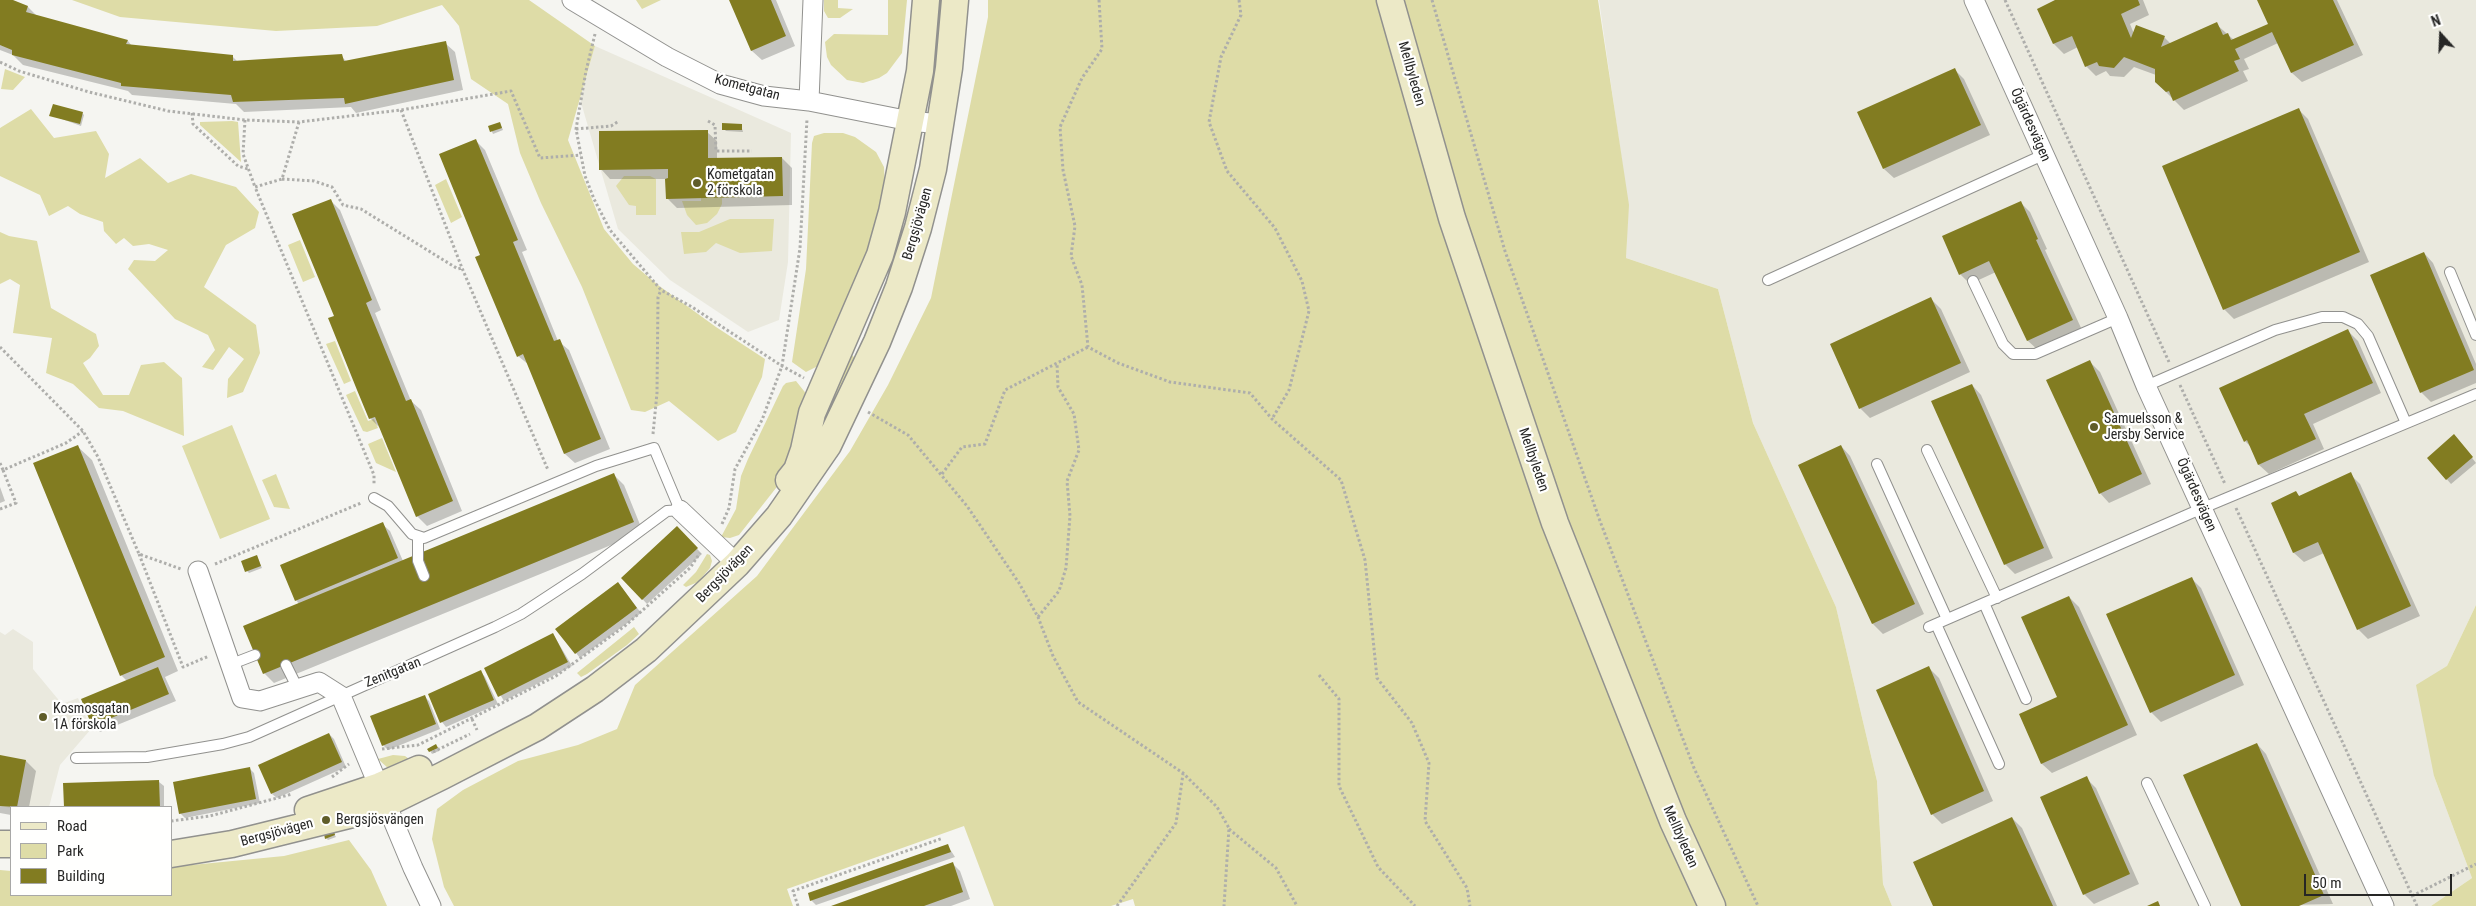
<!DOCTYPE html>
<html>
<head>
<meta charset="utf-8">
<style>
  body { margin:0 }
  #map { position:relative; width:2476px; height:906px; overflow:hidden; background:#f5f5f1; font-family:"Roboto Condensed",sans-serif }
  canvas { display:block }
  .legend { position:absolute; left:10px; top:806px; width:162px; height:90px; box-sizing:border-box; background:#fffffe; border:1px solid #a8a8a7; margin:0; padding:6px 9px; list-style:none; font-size:15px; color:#262625 }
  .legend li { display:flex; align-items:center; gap:10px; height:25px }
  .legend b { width:25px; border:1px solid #a8a8a7 }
  .north { position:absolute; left:2416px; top:10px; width:50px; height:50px; -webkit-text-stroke:4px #fffffe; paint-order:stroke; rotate:340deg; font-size:14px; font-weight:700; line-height:20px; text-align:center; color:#262625 }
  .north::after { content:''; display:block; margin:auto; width:18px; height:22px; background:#262625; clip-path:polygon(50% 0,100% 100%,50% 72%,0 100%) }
  .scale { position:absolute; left:2304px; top:874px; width:148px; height:22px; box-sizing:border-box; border:2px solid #262625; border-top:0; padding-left:6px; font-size:15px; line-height:18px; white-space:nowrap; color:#262625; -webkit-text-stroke:4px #fffffe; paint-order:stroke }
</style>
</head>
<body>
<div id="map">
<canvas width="2476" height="906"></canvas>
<ul class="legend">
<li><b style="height:6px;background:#ece9c7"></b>Road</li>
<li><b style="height:14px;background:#dedca7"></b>Park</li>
<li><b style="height:14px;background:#827c21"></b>Building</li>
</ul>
<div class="north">N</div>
<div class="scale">50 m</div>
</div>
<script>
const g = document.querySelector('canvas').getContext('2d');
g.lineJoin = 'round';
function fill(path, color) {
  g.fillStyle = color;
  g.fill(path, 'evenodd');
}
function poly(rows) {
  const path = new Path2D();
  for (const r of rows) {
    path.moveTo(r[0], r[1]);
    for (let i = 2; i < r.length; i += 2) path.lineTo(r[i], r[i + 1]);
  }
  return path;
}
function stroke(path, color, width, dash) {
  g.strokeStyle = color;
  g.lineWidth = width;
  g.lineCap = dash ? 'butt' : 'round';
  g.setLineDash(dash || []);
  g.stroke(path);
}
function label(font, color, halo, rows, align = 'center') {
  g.font = font + ' "Roboto Condensed",sans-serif';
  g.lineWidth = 4.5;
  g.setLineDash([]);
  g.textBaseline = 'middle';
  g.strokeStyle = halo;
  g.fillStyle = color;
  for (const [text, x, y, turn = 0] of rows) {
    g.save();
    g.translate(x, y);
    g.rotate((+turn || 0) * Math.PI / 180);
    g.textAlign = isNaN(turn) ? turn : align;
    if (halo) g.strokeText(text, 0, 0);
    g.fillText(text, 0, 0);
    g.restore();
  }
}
fill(poly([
  [1599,0,2476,0,2476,605,2447,666,2434,776,2472,878,2431,906,1892,906,1883,884,1877,781,1836,607,1753,423,1718,289,1626,258,1628,205],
  [595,46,791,133,788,262,779,320,748,332,670,280,618,229,580,99],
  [13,629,33,642,33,669,62,704,78,698,91,729,60,765,49,807,11,808,0,806,0,632,5,635]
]), '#eae9de');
fill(poly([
  [72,0,529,0,595,46,568,140,604,229,633,264,658,285,716,327,765,359,762,377,736,432,718,441,669,401,645,412,631,410,582,287,541,203,520,153,508,104,471,79,459,26,442,5,377,26,276,31,120,17],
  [636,0,661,0,642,9],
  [824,0,838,0,838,8,853,9,840,18,828,18,824,11],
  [888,0,907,0,902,53,887,73,879,78,863,83,847,80,831,65,827,57,825,42,834,34,888,35],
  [935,0,946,0,935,87,926,100],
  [988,0,1598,0,1629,205,1626,258,1718,289,1753,423,1836,607,1877,781,1883,884,1892,906,1135,906,1133,899,1111,906,994,906,964,826,787,889,793,906,454,906,444,887,432,839,437,809,463,790,518,761,578,745,617,729,635,685,757,576,850,451,888,385,931,298,988,17],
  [5,69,25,77,13,90,1,89],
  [31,109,54,138,96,131,109,154,105,178,140,158,168,183,191,174,236,187,259,212,255,228,226,245,204,287,256,325,260,353,243,392,227,398,228,379,244,359,229,347,213,370,202,367,215,350,208,335,175,319,128,269,134,260,155,261,168,250,149,244,133,246,124,238,116,244,104,231,103,222,80,214,68,206,49,216,40,195,0,176,0,128],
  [232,121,238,122,241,162,200,125,200,122],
  [824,133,843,133,855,137,876,152,884,167,885,187,865,263,822,364,806,372,792,362,806,269,812,143,814,136],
  [624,176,650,176,656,179,656,215,636,215,636,206,629,205,616,186],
  [446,179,462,217,451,223,435,185],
  [701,198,722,198,722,204,717,214,707,223,696,225,687,215,682,201,701,201],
  [730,219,774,219,772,251,740,253,716,243,706,252,684,254,681,232,699,232],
  [0,232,9,236,37,241,51,308,96,334,99,346,90,358,83,363,103,395,129,395,141,365,164,362,182,378,184,436,123,411,99,408,73,384,46,373,52,338,13,333,20,285,10,279,0,284],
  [300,240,315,277,303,282,288,245],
  [335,341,351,381,344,384,326,344],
  [850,353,855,358,833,406,819,449,816,419],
  [796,381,808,396,787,474,739,535,730,538,721,537,736,509,741,476,748,459,783,386,786,383],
  [355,391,368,421,374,419,378,428,367,432,363,431,346,395],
  [232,425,270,519,220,539,182,446],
  [382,438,396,472,376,463,368,444],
  [276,474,290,509,274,507,262,480],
  [707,554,710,555,712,561,710,568,698,582,686,587,683,585,696,572],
  [2476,605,2476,906,2431,906,2472,878,2434,776,2416,685,2447,666],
  [634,627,639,634,627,645,587,674,581,677,577,673],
  [393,755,405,756,412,761,389,769,378,759],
  [349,840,371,870,387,906,0,906,0,870,11,871,11,895,171,895,171,867,284,856]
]), '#dedca7');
fill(poly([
  [0,0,9,0,28,7,38,17,128,41,132,46,232,56,238,62,341,56,347,62,445,43,455,52,463,90,356,113,351,107,244,112,236,104,132,95,128,91,23,65,13,55,0,50],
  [731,0,776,0,795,46,762,60,752,51],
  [2056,0,2143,0,2149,15,2130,24,2134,34,2137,27,2165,38,2171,44,2216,24,2234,40,2270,24,2258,0,2337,0,2363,55,2302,82,2292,73,2278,43,2244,59,2249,69,2243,71,2248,81,2184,110,2156,82,2156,75,2134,67,2124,77,2110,76,2106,71,2096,76,2086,66,2078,47,2064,54,2054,44,2039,10],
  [1954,69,1964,79,1990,135,1894,178,1884,169],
  [2299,110,2308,119,2369,262,2234,319,2224,309],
  [82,113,84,115,81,126,51,115],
  [500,123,503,130,493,134,490,127],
  [741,125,743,132,726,131,724,129],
  [707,132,717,141,717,159,782,158,792,168,792,205,677,208,667,198,667,179,610,179,601,169],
  [476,141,485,150,527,250,522,252,558,341,569,350,610,449,575,463,565,454,529,365,518,356,482,256],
  [330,200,340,210,381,310,375,313,411,401,421,410,462,511,427,526,417,516,380,428,370,418,335,316],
  [2020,202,2030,212,2047,249,2045,250,2082,330,2038,350,2028,341,1996,272,1970,284,1960,274],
  [2424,253,2433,263,2476,364,2476,383,2431,402,2421,392],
  [1931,299,1941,309,1970,372,1870,418,1860,408],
  [2348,331,2358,341,2381,393,2313,424,2324,449,2269,474,2259,465,2252,448,2245,441],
  [2090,362,2100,372,2151,484,2109,503,2100,493],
  [1972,385,1981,395,2053,558,2015,574,2005,564],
  [2459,441,2476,463,2451,484,2428,458],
  [77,446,92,460,178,671,165,677,176,701,100,732,93,725,127,681,121,675],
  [1841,446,1850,456,1924,614,1883,634,1873,624,1799,466],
  [2350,474,2360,484,2420,616,2368,639,2358,629,2324,553,2304,562,2294,553,2272,503,2296,493,2300,497],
  [614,475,624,485,643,532,274,683,264,673,299,604,296,600,382,524,390,531,403,561],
  [0,487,5,501,0,503],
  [677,528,702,554,647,604,623,578],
  [257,556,262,568,249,573,247,571],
  [2191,578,2201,588,2244,685,2161,722,2151,712],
  [622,588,641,613,580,658,557,629],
  [2069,597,2079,607,2137,735,2052,773,2042,764,2020,715,2059,697],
  [553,634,572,666,504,701,485,669],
  [1929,668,1939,678,1993,801,1942,824,1932,814],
  [481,672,485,677,498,704,446,727,442,722,429,695],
  [424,696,429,701,440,729,388,750,383,745],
  [329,734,334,739,346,767,277,798,272,794],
  [2257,744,2266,754,2333,904,2243,906],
  [438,748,439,751,432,754,429,749],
  [0,756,26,761,36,771,29,807,11,807,11,815,0,813],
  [249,768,254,773,260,803,185,818,180,813],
  [2086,778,2096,788,2139,884,2094,904,2084,894],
  [159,782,164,786,164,807,65,807,64,784],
  [2012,818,2022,828,2057,906,1934,906],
  [333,832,336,837,328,840,326,838],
  [948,846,955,857,816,905,811,900],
  [953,864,960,871,970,899,951,906,834,906]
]), '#0003');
fill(poly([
  [0,0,13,0,28,6,26,12,128,40,126,44,233,55,233,61,342,54,344,61,446,41,454,80,345,104,344,98,233,102,231,95,121,86,121,83,12,55,12,50,0,45],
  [729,0,771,0,786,36,751,51],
  [2055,0,2138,0,2140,5,2121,14,2131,38,2136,25,2165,36,2161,47,2217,22,2223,35,2228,33,2231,40,2268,24,2257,0,2333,0,2354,45,2291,73,2272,32,2235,49,2240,59,2234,61,2239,71,2173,101,2169,91,2166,92,2155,82,2155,69,2124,57,2114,68,2099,66,2097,62,2085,67,2072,36,2053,44,2037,9],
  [1955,68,1981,125,1883,169,1857,112],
  [53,104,83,112,80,124,49,116],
  [2299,108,2360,252,2223,310,2162,166],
  [500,122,502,128,490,132,488,126],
  [722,123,742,124,742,130,722,130],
  [708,130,708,158,782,157,783,196,666,199,665,179,668,178,668,169,599,170,599,131],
  [476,139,518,240,513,242,554,341,560,339,601,439,564,454,523,354,517,357,475,257,480,255,439,154],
  [331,199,372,300,366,303,406,401,411,399,453,501,416,517,375,417,369,419,357,390,328,318,334,316,292,214],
  [2021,201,2038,239,2036,240,2073,320,2027,341,1989,261,1959,275,1942,236],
  [2424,252,2474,370,2420,393,2370,275],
  [1931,297,1961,363,1859,409,1830,344],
  [2348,329,2373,383,2304,414,2316,439,2258,465,2247,440,2244,442,2219,388],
  [2090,360,2142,474,2099,494,2046,380],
  [1972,384,2044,548,2004,565,1931,401],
  [2454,434,2473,457,2446,480,2427,458],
  [78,445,165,657,120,676,33,463],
  [1841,445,1915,604,1872,624,1798,465],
  [2351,472,2411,606,2357,630,2318,542,2293,553,2271,503,2296,491,2299,496],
  [614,473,634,522,263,674,243,626],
  [383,522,398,558,295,601,280,565],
  [677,526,698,548,642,600,621,578],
  [257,555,261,566,245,572,241,561],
  [2192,577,2235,675,2150,713,2106,614],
  [618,582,637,608,575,654,555,629],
  [2069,596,2128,725,2041,764,2019,714,2057,697,2021,617],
  [553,633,568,662,498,697,484,668],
  [1929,666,1984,791,1931,815,1876,690],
  [158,667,169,694,92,726,81,699],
  [481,670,494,700,440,723,428,694],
  [425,695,436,724,382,746,370,716],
  [329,733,342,762,271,794,258,765],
  [2257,743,2324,895,2299,906,2241,906,2183,775],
  [436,744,438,748,429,752,427,749],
  [0,755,26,760,17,807,0,806],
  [250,767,256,799,179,814,173,782],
  [2087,776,2130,874,2083,895,2040,797],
  [159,780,160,807,64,807,63,783],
  [2012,817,2053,906,1933,906,1913,862],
  [334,831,335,835,325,839,324,834],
  [948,844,951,852,810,901,808,893],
  [953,862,963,892,924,906,831,906],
  [2158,901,2160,906,2147,906]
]), '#827c21');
const lane = poly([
  [2450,272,2476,335],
  [1768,280,2043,155],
  [1973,281,2003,344,2013,354,2035,354,2118,318],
  [2146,386,2275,330,2322,317,2343,317,2358,324,2368,336,2406,423],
  [1927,450,1997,598],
  [1877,464,1947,619],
  [418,536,418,561,424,576],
  [1984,603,2026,699],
  [1936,624,1999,764],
  [1929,627,2203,508,2476,394],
  [229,665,255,655],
  [286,665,297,687],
  [76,758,147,757,223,744,249,737,495,627,521,614,582,574,667,511,680,510,654,448,596,466,424,538,412,534,388,506,374,498],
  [2147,783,2205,906]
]);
const street = poly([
  [572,0,667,57,720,84,764,96,809,101,910,121,940,124],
  [1974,0,2118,318,2146,386,2384,906],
  [809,101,813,0],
  [680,510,737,564],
  [198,571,242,698,260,701,319,682,341,696,413,868,431,906]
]);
const secondary = poly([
  [1390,0,1452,218,1555,523,1673,821,1712,906],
  [789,480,797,470,804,450,812,413,880,255,892,212,920,71,926,0],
  [308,810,380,786,419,769],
  [0,844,11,844],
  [171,854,232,844,349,815,387,803,442,776,537,727,595,689,646,650,737,564,779,516,828,445,877,342,899,287,918,228,933,169,949,68,955,0]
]);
stroke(lane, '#91918e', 12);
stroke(street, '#91918e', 21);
stroke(secondary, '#91918e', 29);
stroke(poly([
  [1099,0,1102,49,1082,78,1060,127,1063,170,1075,226,1071,256,1082,285,1088,347,1118,363,1170,382,1250,393,1272,419,1341,480,1365,560,1377,678,1412,723,1429,763,1425,821,1467,888,1470,906],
  [1239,0,1241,15,1221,57,1209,122,1227,171,1275,228,1302,281,1309,311,1289,390,1272,419],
  [1432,0,1505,251,1600,521,1694,768,1758,906],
  [2005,0,2169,362],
  [595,34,586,71,576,129,585,176,594,199,610,230,661,290,692,307,782,366,804,378],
  [0,62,19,71,89,92,168,111,245,120,299,122,401,110,511,91,540,158,581,155],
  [401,110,462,268,548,470],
  [192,113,193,124,238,166,248,169],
  [245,120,243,154,255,187],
  [708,121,715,125,716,151,752,151],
  [299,122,282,179,255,187,374,475,374,485],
  [576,129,611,126,619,121],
  [282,179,314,181,332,187,343,205,361,209,458,269,462,268],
  [0,347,83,431,98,457,139,554,181,569],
  [2180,385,2225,484],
  [868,412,908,435,967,506,1019,583,1038,617,1053,656,1078,702,1183,773,1217,807,1229,828,1224,906],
  [653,434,657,393,658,297,661,290],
  [0,463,3,470,66,443,83,431],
  [942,474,962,447,985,444,1005,390,1088,347],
  [2236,508,2417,906],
  [0,509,16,503,3,470],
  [722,524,729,508,735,469,762,420,782,366,800,248,807,119],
  [139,554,183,667,209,656],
  [215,564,361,503],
  [1038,617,1059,591,1066,568,1070,516,1067,481,1079,450,1074,414,1058,387,1057,363],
  [1319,675,1339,699,1339,786,1378,867,1415,906],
  [472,719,477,730],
  [382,749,418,745,556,676,626,625,690,568,700,553],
  [433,752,470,734],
  [332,777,349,764],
  [171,821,210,816,292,794],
  [1229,829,1276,868,1297,906],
  [2412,896,2476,864],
  [798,906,793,891,943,838],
  [1117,906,1176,823,1183,774]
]), '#aeaeab', 3, [2.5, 2.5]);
stroke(lane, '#fff', 10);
stroke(street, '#fff', 19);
stroke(secondary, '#ece9c7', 26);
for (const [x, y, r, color] of [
  [697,183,5,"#605d29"],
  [2094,427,5,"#605d29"],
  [43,717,5,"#605d29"],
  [326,820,5,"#605d29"]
]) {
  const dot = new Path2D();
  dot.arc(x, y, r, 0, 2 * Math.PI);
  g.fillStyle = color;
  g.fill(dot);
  stroke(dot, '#fffffe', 2);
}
label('14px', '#262625', '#fffffe', [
  ["Mellbyleden",1411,74,74],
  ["Kometgatan",747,88,15],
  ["Ögärdesvägen",2030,125,66],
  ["Bergsjövägen",918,224,-74],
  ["Mellbyleden",1533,460,71],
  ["Ögärdesvägen",2196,495,66],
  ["Bergsjövägen",725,574,-46],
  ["Zenitgatan",393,673,-22],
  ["Bergsjövägen",277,833,-15],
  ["Mellbyleden",1680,837,66]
]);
label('14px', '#262625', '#fffffe', [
  ["Kometgatan",707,175],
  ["2 förskola",707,191],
  ["Samuelsson &",2104,419],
  ["Jersby Service",2104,435],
  ["Kosmosgatan",53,709],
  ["1A förskola",53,725],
  ["Bergsjösvängen",336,820]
], 'left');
</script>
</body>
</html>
